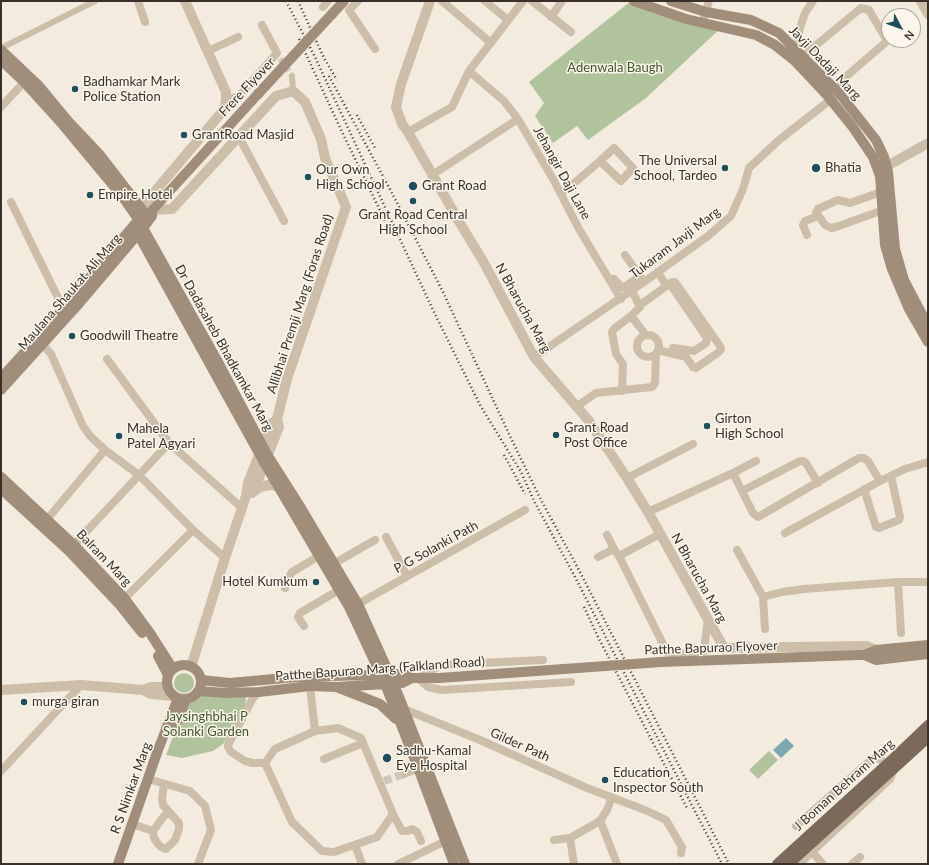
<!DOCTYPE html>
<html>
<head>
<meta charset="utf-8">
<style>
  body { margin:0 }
  #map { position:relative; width:929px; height:865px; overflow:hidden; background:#f3ecde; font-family:Lato,sans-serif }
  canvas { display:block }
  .frame { position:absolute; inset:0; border:2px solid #393129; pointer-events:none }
  .north { position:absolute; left:881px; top:8px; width:40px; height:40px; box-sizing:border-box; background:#fbf6eb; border:1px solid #ada79d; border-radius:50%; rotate:131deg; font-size:11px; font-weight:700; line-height:16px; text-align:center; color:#393129 }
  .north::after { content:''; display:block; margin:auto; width:14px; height:18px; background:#1d4f5c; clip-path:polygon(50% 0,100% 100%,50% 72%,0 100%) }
</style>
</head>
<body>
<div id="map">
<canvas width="929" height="865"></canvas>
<div class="frame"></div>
<div class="north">N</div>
</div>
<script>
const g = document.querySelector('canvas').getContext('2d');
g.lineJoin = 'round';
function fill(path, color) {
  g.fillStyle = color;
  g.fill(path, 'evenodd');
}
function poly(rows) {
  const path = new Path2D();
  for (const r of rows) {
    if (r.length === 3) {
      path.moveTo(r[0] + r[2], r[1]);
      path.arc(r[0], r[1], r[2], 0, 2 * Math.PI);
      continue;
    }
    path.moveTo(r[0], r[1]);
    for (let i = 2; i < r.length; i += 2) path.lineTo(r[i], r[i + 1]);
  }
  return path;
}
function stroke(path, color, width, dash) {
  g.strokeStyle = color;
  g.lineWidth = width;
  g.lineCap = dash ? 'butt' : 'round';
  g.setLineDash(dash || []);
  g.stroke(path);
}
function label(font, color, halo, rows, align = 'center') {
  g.font = font + ' Lato,sans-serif';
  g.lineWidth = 3;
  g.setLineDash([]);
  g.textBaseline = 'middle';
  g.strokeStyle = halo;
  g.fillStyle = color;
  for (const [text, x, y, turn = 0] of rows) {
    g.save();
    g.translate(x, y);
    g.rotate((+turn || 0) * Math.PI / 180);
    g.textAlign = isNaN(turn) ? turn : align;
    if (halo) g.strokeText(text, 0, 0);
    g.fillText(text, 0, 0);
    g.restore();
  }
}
fill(poly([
  [631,1,723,26,646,98,588,140,577,126,553,143,535,116,544,103,529,82],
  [184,683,10],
  [211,689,245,691,246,700,243,714,234,728,223,744,213,751,182,758,166,755,185,705,193,701],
  [769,751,778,760,758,779,749,770]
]), '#b1c39d');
fill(poly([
  [786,738,794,746,781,758,773,750]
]), '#7ca8b2');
stroke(poly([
  [280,59,292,76]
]), '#cec7ba', 6, [6, 3]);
stroke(poly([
  [384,781,404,774]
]), '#cec7ba', 8, [8, 4]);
stroke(poly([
  [1,48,95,1],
  [292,76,293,91]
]), '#ccbea9', 6);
stroke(poly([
  [138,1,145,22],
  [358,1,349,10,375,49],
  [442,1,491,43],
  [485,1,508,20],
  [532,1,571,32],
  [323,7,328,1],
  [551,17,562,1],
  [704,17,709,1],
  [796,49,800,28,805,13,813,1],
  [208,51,238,37],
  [803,56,861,8,869,10,886,39,886,42,834,87],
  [469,71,504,101,518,119,553,179,579,229,621,299],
  [226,99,238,97,277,53,262,25],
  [1,107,24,82],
  [408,132,452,107,469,71,523,1],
  [239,137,284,221],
  [614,148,633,168,621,181,600,161,614,148],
  [432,175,518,119],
  [881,192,850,203,838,200,818,209,816,212,825,225,831,228,836,227,883,210],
  [561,194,579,179,600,161],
  [11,202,63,308],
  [807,235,803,225,805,221,818,216],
  [625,255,642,279],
  [658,273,667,286],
  [614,279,622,287,625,287,640,276],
  [670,284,707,338,706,343,694,351,673,348],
  [632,291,640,307,631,316,646,335],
  [640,305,672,282,675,282,720,346,721,349,719,352,696,368,693,367,686,357,658,350],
  [648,346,11],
  [42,344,51,354,83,426,90,436,105,450,139,475,193,530,225,558],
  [534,357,644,282,708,236,731,216,743,189,749,168,779,140,839,93],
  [107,359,169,443,242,508],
  [622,391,623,364,616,354,612,332,615,328,631,316],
  [576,407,596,393,652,387,655,383,656,354],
  [733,473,756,461],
  [627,478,693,444],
  [864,489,876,527,879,528,899,520,900,517,891,476],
  [742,491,800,461,803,461,806,463,818,483],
  [648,512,733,473,753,513,758,517,859,458,864,458,868,461,880,481],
  [44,523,105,450],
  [785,533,880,481,905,469,928,462],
  [660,534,619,556,668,654,681,654,724,648],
  [607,535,615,551,619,556],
  [386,537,407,576],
  [70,549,169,443],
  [737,550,763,597,765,629],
  [598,557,614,549],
  [335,563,375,540],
  [898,582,901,633],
  [285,588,286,582,292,572,319,556],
  [763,597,782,592,804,589,898,582,928,582],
  [120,603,193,530],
  [358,604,525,510],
  [304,626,298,617,300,613,339,590],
  [704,650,708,619],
  [543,660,441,665,418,678,428,687,442,690,571,682],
  [310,686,315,731],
  [259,692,253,698,228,745,228,747,231,752,245,761,253,763,265,763],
  [404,709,480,740,587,788,645,810,666,820,682,847,681,853],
  [338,728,361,738,393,814,377,837,334,852,322,851,292,822,265,763,275,749,315,731,338,728],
  [324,759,363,743],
  [1,771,81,685],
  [404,774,418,768],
  [148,779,190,791,205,806,211,830,198,864],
  [164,784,162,799,163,805,170,813],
  [170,813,179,823,179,829,175,840,166,849,161,847,158,844,154,838,153,831,164,816,170,813],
  [393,814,402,831,408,831,412,829,417,832,421,841],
  [600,820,617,864],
  [132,824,153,831],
  [796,826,872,759,878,758,887,764],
  [554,840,570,838],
  [355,845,362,864],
  [812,852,823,864],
  [398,864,450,839],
  [574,864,570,838,600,821,607,810,612,797],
  [799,864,890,779,894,770],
  [852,864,860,857]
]), '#ccbea9', 8);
stroke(poly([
  [430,1,401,84,396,107,402,124,408,132,464,230,483,261,534,357,589,421,627,478,648,512,724,648,866,646,876,650],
  [921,1,928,14],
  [880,170,928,143],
  [141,208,221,113,225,106,226,99,226,92,185,1],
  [152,210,172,209,276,96,293,91,305,102,321,139,325,158,346,207,287,379,277,419,279,427,256,485,246,496],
  [252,493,260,487,269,485,278,486],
  [191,667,225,558,246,496,248,483,271,424,277,419],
  [1,690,81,685,143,690,151,687,167,687],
  [143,690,151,694,173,696]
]), '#ccbea9', 10);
stroke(poly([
  [634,1,686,19,756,35,775,45,795,61,826,94,852,126,873,157,880,176,885,245,892,269,909,309,928,342],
  [671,1,706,12,751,20,779,33,839,93,876,140,884,157,888,172,895,249,904,280,928,326],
  [332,14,344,1],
  [1,50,39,86,68,121,100,155,141,208,144,214,143,228,218,362,268,456,301,508,358,604,394,684,465,864],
  [1,60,24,82,63,125,122,196,138,219,138,234,265,464,349,607,385,684,418,768,454,864],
  [1,378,53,321,140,218],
  [1,390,76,307,143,228,152,216,151,212,156,206,258,94],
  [1,477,74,545,125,599,150,633,173,669],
  [1,489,69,551,119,604,142,633],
  [864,655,876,660,928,654],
  [158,656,168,675],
  [661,662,860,655,864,655,876,650,928,645],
  [184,682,17],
  [201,680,230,683,296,677,404,674,412,678],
  [339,688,380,704,396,719],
  [198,691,225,693,259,692,310,686,337,687,402,683,412,678,439,678,564,669],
  [174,729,186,699],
  [118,864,158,750,178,698]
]), '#a08e7a', 10);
stroke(poly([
  [777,864,887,764,928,725],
  [789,864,928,738]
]), '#7b6a5a', 10);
stroke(poly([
  [286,1,314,55,433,310,480,405,521,472,534,501,574,575,722,864],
  [298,1,324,58,337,80],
  [299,39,343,134,388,227],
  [329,76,392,193,443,292,509,434,540,498,580,572,729,864],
  [357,115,375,148],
  [504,455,525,494],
  [584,607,598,637,687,808]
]), '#393129', 2.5, [1, 3]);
stroke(poly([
  [258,94,332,14],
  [564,669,661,662]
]), '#a08e7a', 10);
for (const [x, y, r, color] of [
  [75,89,4,"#1d4f5c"],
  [184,135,4,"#1d4f5c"],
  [725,168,4,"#1d4f5c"],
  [816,168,5,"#1d4f5c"],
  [308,177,4,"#1d4f5c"],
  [413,186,5,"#1d4f5c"],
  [90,195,4,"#1d4f5c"],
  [413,201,4,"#1d4f5c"],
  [72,336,4,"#1d4f5c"],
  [707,426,4,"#1d4f5c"],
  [556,435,4,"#1d4f5c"],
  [119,436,4,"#1d4f5c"],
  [316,582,4,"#1d4f5c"],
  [24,702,4,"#1d4f5c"],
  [387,758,5,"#1d4f5c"],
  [605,780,4,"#1d4f5c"]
]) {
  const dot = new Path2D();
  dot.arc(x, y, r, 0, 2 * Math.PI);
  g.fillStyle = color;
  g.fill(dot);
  stroke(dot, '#fbf6eb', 1.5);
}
label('13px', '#393129', '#fbf6eb', [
  ["Javji Dadaji Marg",825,63,46],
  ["Frere Flyover",247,87,-47],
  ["Jehangir Daji Lane",562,173,61],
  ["Tukaram Javji Marg",675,243,-37],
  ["Maulana Shaukat Ali Marg",70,292,-49],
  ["Allibhai Premji Marg (Foras Road)",300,304,-72],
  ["N Bharucha Marg",523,308,61],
  ["Dr Dadasaheb Bhadkamkar Marg",224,348,61],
  ["P G Solanki Path",436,547,-29],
  ["Balram Marg",104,558,46],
  ["N Bharucha Marg",699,578,61],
  ["Patthe Bapurao Flyover",711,648,-2],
  ["Patthe Bapurao Marg (Falkland Road)",380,669,-4],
  ["Gilder Path",520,745,24],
  ["J Boman Behram Marg",844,785,-42],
  ["R S Nimkar Marg",131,788,-70]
]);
label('13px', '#42582c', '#fbf6eb', [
  ["Adenwala Baugh",615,68],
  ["Jaysinghbhai P",206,717],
  ["Solanki Garden",206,732]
]);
label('13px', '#393129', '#fbf6eb', [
  ["Badhamkar Mark",83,82],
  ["Police Station",83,97],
  ["GrantRoad Masjid",192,135],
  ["The Universal",717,161,"right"],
  ["School, Tardeo",717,176,"right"],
  ["Bhatia",825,168],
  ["Our Own",316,170],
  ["High School",316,185],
  ["Grant Road",422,186],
  ["Empire Hotel",98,195],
  ["Grant Road Central",413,215,"center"],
  ["High School",413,230,"center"],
  ["Goodwill Theatre",80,336],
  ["Girton",715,419],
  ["High School",715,434],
  ["Grant Road",564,428],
  ["Post Office",564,443],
  ["Mahela",127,429],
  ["Patel Agyari",127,444],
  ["Hotel Kumkum",308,582,"right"],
  ["murga giran",32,702],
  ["Sadhu-Kamal",396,751],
  ["Eye Hospital",396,766],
  ["Education",613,773],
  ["Inspector South",613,788]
], 'left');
</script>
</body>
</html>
